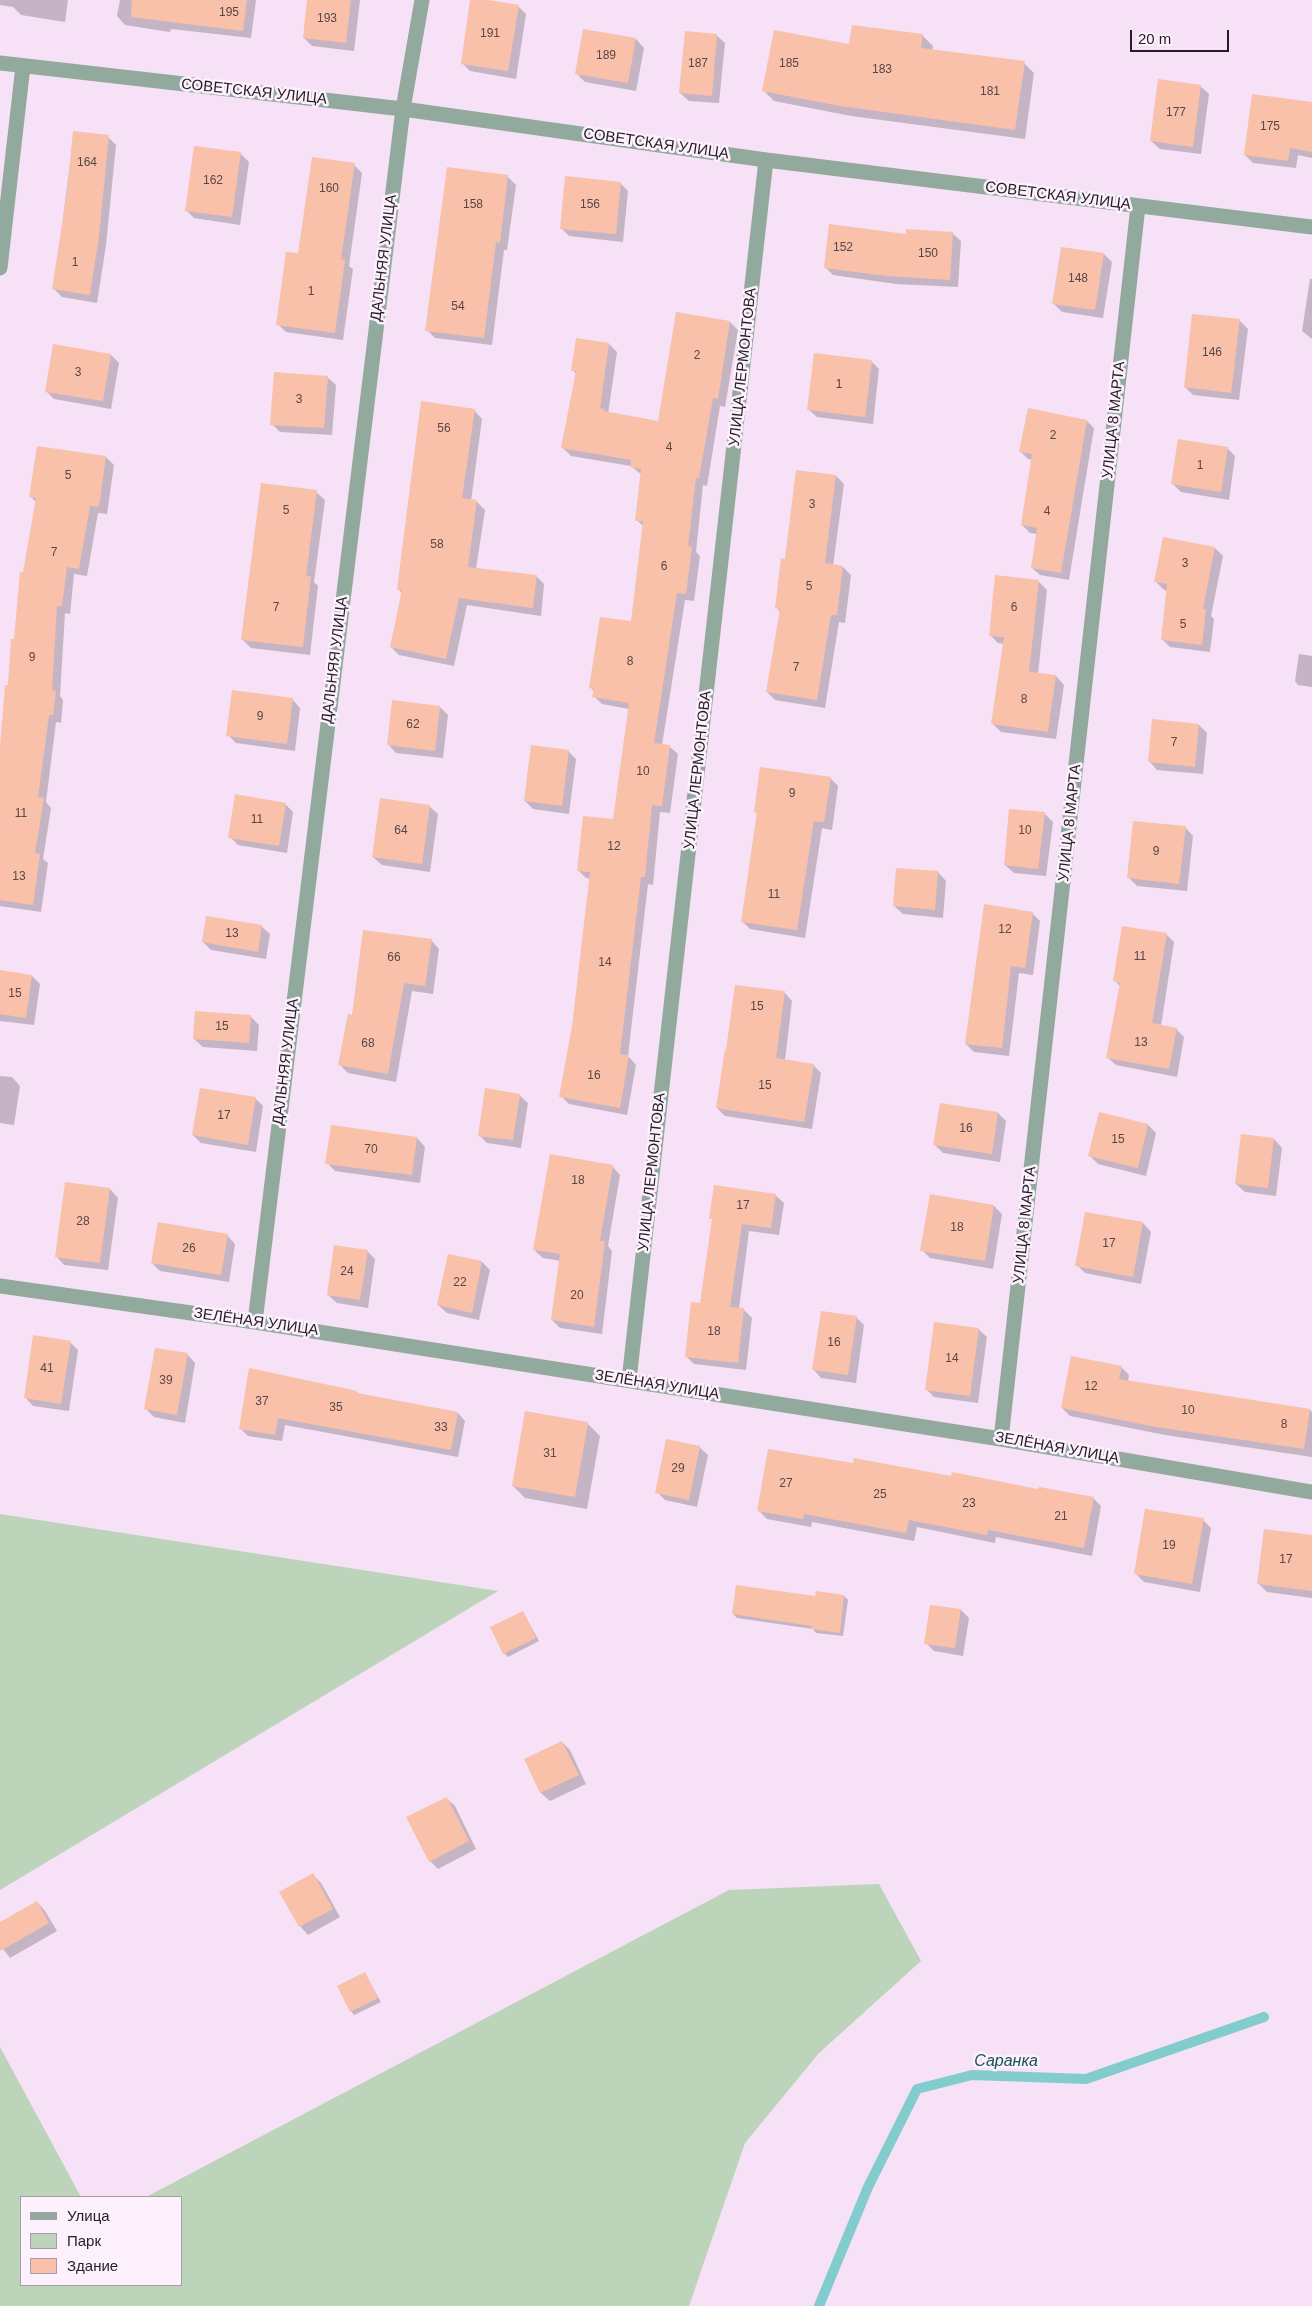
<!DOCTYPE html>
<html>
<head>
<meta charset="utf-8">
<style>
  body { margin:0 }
  #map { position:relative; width:1312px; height:2306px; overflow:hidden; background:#f6e1f6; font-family:Helvetica,sans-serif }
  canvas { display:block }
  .legend { position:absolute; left:20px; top:2196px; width:162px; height:90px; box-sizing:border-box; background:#fef1fe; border:1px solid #a79ca7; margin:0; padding:6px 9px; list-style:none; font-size:15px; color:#241d24 }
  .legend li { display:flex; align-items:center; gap:10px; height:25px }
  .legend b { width:25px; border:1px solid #a79ca7 }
  .scale { position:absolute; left:1130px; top:30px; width:99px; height:22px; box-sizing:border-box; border:2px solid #241d24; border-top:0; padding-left:6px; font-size:15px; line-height:18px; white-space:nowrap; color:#241d24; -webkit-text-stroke:4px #fef1fe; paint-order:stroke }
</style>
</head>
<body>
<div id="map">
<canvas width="1312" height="2306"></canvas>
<ul class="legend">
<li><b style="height:6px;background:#92aa9d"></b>Улица</li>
<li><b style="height:14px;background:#bbd4ba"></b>Парк</li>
<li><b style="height:14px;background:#f9c0aa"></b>Здание</li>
</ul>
<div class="scale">20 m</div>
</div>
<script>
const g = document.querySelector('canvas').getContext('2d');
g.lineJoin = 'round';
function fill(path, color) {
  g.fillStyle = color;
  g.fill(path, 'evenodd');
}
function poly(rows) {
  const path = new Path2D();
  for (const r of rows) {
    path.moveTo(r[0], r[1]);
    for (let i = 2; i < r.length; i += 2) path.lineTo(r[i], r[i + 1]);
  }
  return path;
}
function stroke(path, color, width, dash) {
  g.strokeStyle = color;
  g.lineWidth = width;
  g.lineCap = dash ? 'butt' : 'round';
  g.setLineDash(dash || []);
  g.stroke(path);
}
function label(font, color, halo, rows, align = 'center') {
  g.font = font + ' Helvetica,sans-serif';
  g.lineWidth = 5;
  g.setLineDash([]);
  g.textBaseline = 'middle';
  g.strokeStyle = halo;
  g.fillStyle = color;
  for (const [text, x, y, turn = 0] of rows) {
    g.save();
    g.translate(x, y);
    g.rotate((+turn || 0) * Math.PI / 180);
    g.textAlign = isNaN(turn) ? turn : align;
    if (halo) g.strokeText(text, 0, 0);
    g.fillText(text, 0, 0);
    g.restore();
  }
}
fill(poly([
  [0,1514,498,1591,0,1890],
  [879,1884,921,1961,819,2053,745,2143,689,2306,0,2306,0,2047,81,2197,21,2197,21,2285,181,2285,181,2197,146,2197,729,1890]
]), '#bbd4ba');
fill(poly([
  [0,0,68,0,65,22,21,15,13,7,0,5],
  [120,0,256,0,251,38,171,29,170,32,125,25,117,16],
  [308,0,360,0,354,51,312,46,304,38],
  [471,0,518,6,526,14,516,79,470,71,462,63],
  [716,35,725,43,719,103,689,101,680,93],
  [923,36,933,46,932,51,1024,63,1034,73,1025,139,851,116,774,101,764,91,850,45],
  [636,39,644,48,636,91,585,82,577,74],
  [1200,86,1209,94,1201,154,1160,149,1151,141],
  [1312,104,1312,158,1298,155,1296,168,1253,163,1245,155],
  [74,132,108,137,116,145,106,245,97,303,62,297,54,289],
  [195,147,241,154,249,162,240,225,194,218,186,210],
  [354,165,362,173,349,266,353,269,343,340,286,332,278,324,299,255],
  [448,169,508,177,516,185,507,250,504,250,492,345,435,338,427,330],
  [620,183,628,191,623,242,569,236,561,228],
  [952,233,961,241,958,287,896,284,833,275,825,267,907,236],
  [1104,254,1112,262,1103,318,1062,312,1054,304],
  [1310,279,1312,279,1312,339,1302,331],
  [1239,320,1248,329,1239,400,1193,395,1185,387],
  [730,322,738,330,725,407,720,406,707,486,703,485,696,552,700,556,694,601,685,600,662,745,669,746,678,754,670,813,660,812,653,885,648,884,628,1056,636,1065,627,1115,569,1104,561,1096,573,1026,591,879,586,878,578,870,614,821,629,709,602,704,594,696,594,691,590,687,632,623,644,527,637,520,642,475,631,466,571,456,563,448,576,374,573,370,609,344,617,352,608,414,659,422],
  [111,355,119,363,111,409,54,399,46,391],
  [871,361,879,369,873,424,817,417,808,409],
  [327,377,336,385,332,435,280,432,272,424],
  [474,410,482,419,471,501,476,501,485,510,476,569,536,576,544,584,541,616,467,605,454,666,399,655,391,647,402,593,398,589],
  [1087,421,1094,428,1069,580,1040,575,1032,568,1037,534,1030,533,1022,525,1033,460,1028,459,1021,452],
  [1227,448,1235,456,1229,500,1181,492,1173,484],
  [106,457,114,465,107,514,98,513,87,576,74,574,70,614,65,613,60,696,63,700,61,723,56,722,46,802,51,808,43,859,48,863,41,912,0,906,0,756,24,573,36,502,31,497],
  [836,476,844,484,833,566,843,567,851,575,845,623,839,622,825,708,775,700,767,692,780,612,777,608,786,560],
  [316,492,325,500,314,582,318,586,310,655,251,648,243,640],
  [1215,548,1223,556,1211,616,1214,619,1210,652,1170,647,1162,639,1168,591,1164,590,1156,582],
  [996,577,1039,582,1047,590,1038,674,1056,676,1064,685,1056,739,1001,732,993,724,1004,644,998,643,990,635],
  [1299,654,1312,656,1312,687,1298,685,1295,681],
  [292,699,300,708,295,751,236,743,228,735],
  [440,707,448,715,443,758,396,753,388,744],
  [1199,725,1207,733,1203,774,1157,770,1149,761],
  [568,751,576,759,569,814,533,809,525,801],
  [830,778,838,786,832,830,822,828,805,938,750,929,742,921,758,815,755,811],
  [285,804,293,812,287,853,238,845,230,837],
  [429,806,438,814,430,872,382,865,373,857],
  [1045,814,1053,822,1046,876,1014,873,1005,865],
  [1185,827,1193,836,1187,891,1137,886,1129,878],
  [938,872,946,881,943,918,903,914,894,906],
  [1032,913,1040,921,1033,975,1019,973,1009,1056,974,1052,966,1044],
  [261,926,270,934,266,959,211,950,203,942],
  [1166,934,1174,942,1161,1026,1176,1029,1184,1037,1177,1077,1116,1065,1107,1057,1121,987,1115,981],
  [431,940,439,949,433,994,412,991,396,1082,348,1073,340,1065,353,1016],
  [0,971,32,976,40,984,34,1025,0,1021],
  [784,992,792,1001,785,1060,813,1065,821,1073,812,1129,725,1116,717,1108],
  [251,1017,259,1025,257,1051,203,1047,194,1039],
  [0,1076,12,1077,20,1086,14,1125,0,1123,0,1127],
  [519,1095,528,1103,521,1148,487,1143,479,1135],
  [255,1098,263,1106,256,1152,201,1143,193,1135],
  [998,1113,1006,1121,1000,1162,943,1153,935,1145],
  [1148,1125,1156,1133,1146,1176,1098,1164,1090,1156],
  [417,1138,425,1147,420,1183,335,1171,327,1163],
  [1274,1139,1282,1148,1276,1196,1245,1192,1236,1184],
  [612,1166,620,1175,608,1246,612,1251,602,1334,560,1328,552,1320,561,1261,543,1258,534,1250],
  [66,1184,110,1189,118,1198,108,1270,64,1265,56,1256],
  [775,1195,784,1203,779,1235,749,1231,739,1309,744,1310,752,1318,746,1370,694,1364,686,1356,701,1305,713,1220,711,1218],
  [994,1206,1002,1214,993,1269,930,1258,922,1250],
  [1086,1213,1143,1223,1151,1232,1141,1284,1085,1273,1077,1265],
  [227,1235,235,1244,229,1282,160,1271,152,1263],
  [367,1251,375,1259,368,1308,337,1303,328,1295],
  [449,1256,482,1262,490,1270,479,1320,447,1313,438,1305],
  [856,1317,864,1325,856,1383,821,1378,813,1369],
  [978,1329,987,1337,978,1403,934,1397,926,1389],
  [70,1342,78,1350,69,1411,33,1406,25,1397],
  [187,1354,195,1363,185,1423,154,1417,146,1409],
  [1121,1367,1129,1375,1128,1381,1310,1410,1312,1412,1312,1457,1165,1435,1070,1416,1062,1408],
  [357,1392,359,1394,458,1413,465,1421,458,1457,285,1425,282,1441,248,1436,241,1429],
  [588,1424,600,1436,587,1509,525,1498,513,1486],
  [699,1447,708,1455,697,1507,665,1500,657,1492],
  [952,1477,1093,1498,1101,1506,1092,1556,996,1537,995,1543,917,1527,914,1541,812,1522,811,1527,767,1519,759,1511],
  [1203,1520,1211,1528,1200,1592,1144,1582,1136,1574],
  [1312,1537,1312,1598,1267,1592,1258,1583],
  [844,1596,848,1600,843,1636,816,1633,813,1629,737,1618,733,1614,817,1598],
  [961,1610,969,1618,963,1656,934,1651,926,1643],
  [523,1612,539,1641,508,1657,504,1653],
  [562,1742,570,1750,586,1784,550,1801,541,1793,525,1759],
  [446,1798,455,1806,476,1849,438,1869,430,1861],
  [313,1875,321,1883,340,1917,308,1935,300,1926],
  [37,1902,45,1911,57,1931,10,1958,0,1945,0,1923],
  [365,1974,381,2002,354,2015,351,2011]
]), '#0003');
stroke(poly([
  [819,2306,868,2187,917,2089,972,2075,1086,2079,1264,2017]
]), '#83ccce', 10);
fill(poly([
  [132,0,247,0,243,31,131,17],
  [307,0,351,0,346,43,303,38],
  [470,0,488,0,519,5,508,71,461,64],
  [852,25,923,34,921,48,1025,61,1015,130,840,106,762,91,774,30,849,44],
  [583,29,636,38,628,83,575,74],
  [685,31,717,34,712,96,679,93],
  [1158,79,1201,85,1193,147,1150,141],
  [1252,94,1312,102,1312,152,1290,148,1288,161,1244,155],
  [73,131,109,135,99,236,90,295,52,289,67,192],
  [194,146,241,152,232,217,185,211],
  [312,157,355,163,341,259,345,260,335,333,276,325,286,252,298,253],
  [447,167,508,175,500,243,496,242,484,338,425,331],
  [565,176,621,182,616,234,560,229],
  [829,224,906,234,906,229,953,232,950,280,887,276,824,268],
  [1061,247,1104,253,1095,310,1052,304],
  [676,312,730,321,718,399,713,398,699,478,696,478,688,546,692,547,686,594,677,593,654,743,670,745,662,806,652,805,645,877,641,877,620,1054,629,1055,620,1108,559,1097,572,1026,590,872,577,871,583,816,613,819,629,703,592,697,594,689,589,688,600,617,631,621,643,521,635,521,641,469,630,467,631,460,561,448,576,371,571,371,576,338,609,343,600,408,604,409,604,411,658,421],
  [1192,314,1240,319,1231,393,1184,387],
  [53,344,111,354,103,401,45,392],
  [814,353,872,360,865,417,807,410],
  [274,372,328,376,324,428,270,425],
  [421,401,475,409,462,498,477,500,468,567,537,575,533,608,459,598,446,659,390,647,402,590,397,589],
  [1028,408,1087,420,1061,573,1031,568,1037,528,1021,525,1032,454,1019,452],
  [1178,439,1228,447,1221,492,1171,484],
  [37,446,106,456,99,507,90,506,79,569,67,567,62,606,57,606,52,690,56,691,53,715,49,715,38,797,44,798,35,853,40,854,33,905,0,900,0,746,5,685,8,685,11,639,14,639,20,572,23,572,36,498,29,497],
  [796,470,836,475,825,563,843,566,837,615,831,615,817,700,766,692,780,609,775,608,781,558,785,559],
  [261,483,317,490,306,576,311,576,303,647,241,640],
  [1163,537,1215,547,1203,609,1206,609,1202,645,1161,640,1167,584,1154,582],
  [995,575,1039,580,1029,672,1056,675,1048,732,991,724,1004,637,989,636],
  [232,690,293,698,287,744,226,736],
  [392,700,440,706,435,751,387,745],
  [1152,719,1199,724,1195,767,1148,762],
  [531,745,569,750,562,806,524,801],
  [760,767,831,777,824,822,814,821,797,930,741,922,757,812,754,812],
  [235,794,286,803,279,846,228,838],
  [380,798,430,805,422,864,372,857],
  [1009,809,1045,812,1038,869,1004,865],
  [1133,821,1186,826,1179,884,1127,878],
  [896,868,938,871,935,910,893,906],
  [984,904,1033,912,1025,968,1011,966,1002,1048,965,1044],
  [206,916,262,925,258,952,202,942],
  [1122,926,1167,933,1152,1023,1177,1028,1169,1069,1106,1058,1120,983,1113,981],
  [363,930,432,939,425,986,404,983,388,1074,338,1065,348,1014,352,1015],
  [0,970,32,975,26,1018,0,1014],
  [735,985,785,991,776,1058,814,1064,804,1122,716,1108,725,1049,726,1050],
  [195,1011,251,1015,249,1043,193,1039],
  [200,1088,256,1097,248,1145,192,1135],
  [485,1088,520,1094,513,1140,478,1136],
  [940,1103,998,1112,992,1154,933,1145],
  [1099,1112,1148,1124,1138,1168,1088,1156],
  [331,1125,417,1137,412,1175,325,1164],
  [1241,1134,1274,1138,1268,1188,1235,1184],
  [550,1154,613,1165,600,1241,605,1241,594,1327,551,1320,560,1254,533,1250],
  [65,1182,110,1188,100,1263,55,1257],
  [714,1185,776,1194,771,1228,742,1224,730,1307,744,1308,738,1363,685,1357,691,1302,700,1303,712,1219,709,1219],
  [930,1194,994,1205,985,1261,920,1251],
  [1085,1212,1143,1222,1133,1277,1075,1266],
  [158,1222,228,1234,221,1275,151,1263],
  [334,1245,368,1250,360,1300,327,1295],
  [448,1254,482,1261,472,1313,437,1305],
  [821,1311,857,1316,848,1375,812,1370],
  [934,1322,979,1328,970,1396,925,1390],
  [33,1335,71,1341,61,1404,24,1398],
  [155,1348,188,1353,177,1415,144,1409],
  [1071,1356,1122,1366,1119,1379,1310,1409,1304,1449,1156,1427,1061,1408],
  [249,1368,357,1391,357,1393,458,1412,451,1450,278,1418,275,1435,239,1429],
  [525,1411,588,1422,575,1497,512,1486],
  [666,1439,700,1446,689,1500,655,1493],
  [768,1449,853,1463,854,1458,951,1476,952,1472,1038,1489,1039,1487,1094,1497,1084,1548,988,1530,987,1535,909,1520,906,1533,804,1514,803,1519,757,1511],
  [1145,1509,1204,1518,1192,1584,1134,1574],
  [1264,1529,1312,1535,1312,1591,1257,1584],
  [736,1585,815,1596,816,1591,844,1595,840,1633,811,1629,812,1626,732,1614],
  [930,1605,961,1609,955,1648,924,1644],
  [523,1611,536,1638,503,1654,490,1627],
  [562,1741,579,1775,540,1793,524,1759],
  [447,1797,469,1841,429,1862,406,1817],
  [313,1873,333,1909,299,1927,279,1892],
  [37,1901,49,1923,0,1951,0,1922],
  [365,1972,378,1998,350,2012,337,1986]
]), '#f9c0aa');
stroke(poly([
  [0,63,403,109,766,160,1312,227],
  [0,268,23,66],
  [0,1286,255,1322,1001,1439,1312,1492],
  [255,1322,403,109,422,0],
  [629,1380,766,160],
  [1001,1439,1138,206]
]), '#92aa9d', 15);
label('12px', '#594646', null, [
  ["195",229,13],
  ["193",327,19],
  ["191",490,34],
  ["189",606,56],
  ["187",698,64],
  ["185",789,64],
  ["183",882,70],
  ["181",990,92],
  ["177",1176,113],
  ["175",1270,127],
  ["164",87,163],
  ["162",213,181],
  ["160",329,189],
  ["158",473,205],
  ["156",590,205],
  ["152",843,248],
  ["150",928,254],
  ["1",75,263],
  ["148",1078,279],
  ["1",311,292],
  ["54",458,307],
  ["146",1212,353],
  ["2",697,356],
  ["3",78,373],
  ["1",839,385],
  ["3",299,400],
  ["56",444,429],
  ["2",1053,436],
  ["4",669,448],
  ["1",1200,466],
  ["5",68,476],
  ["3",812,505],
  ["5",286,511],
  ["4",1047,512],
  ["58",437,545],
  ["7",54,553],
  ["3",1185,564],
  ["6",664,567],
  ["5",809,587],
  ["7",276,608],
  ["6",1014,608],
  ["5",1183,625],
  ["9",32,658],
  ["8",630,662],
  ["7",796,668],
  ["8",1024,700],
  ["9",260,717],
  ["62",413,725],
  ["7",1174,743],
  ["10",643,772],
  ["9",792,794],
  ["11",21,814],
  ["11",257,820],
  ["64",401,831],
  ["10",1025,831],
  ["12",614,847],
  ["9",1156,852],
  ["13",19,877],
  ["11",774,895],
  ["12",1005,930],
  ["13",232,934],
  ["11",1140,957],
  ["66",394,958],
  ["14",605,963],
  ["15",15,994],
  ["15",757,1007],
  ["15",222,1027],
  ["13",1141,1043],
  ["68",368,1044],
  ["16",594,1076],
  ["15",765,1086],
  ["17",224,1116],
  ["16",966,1129],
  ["15",1118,1140],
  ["70",371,1150],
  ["18",578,1181],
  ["17",743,1206],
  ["28",83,1222],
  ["18",957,1228],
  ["17",1109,1244],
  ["26",189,1249],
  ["24",347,1272],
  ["22",460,1283],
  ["20",577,1296],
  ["18",714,1332],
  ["16",834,1343],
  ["14",952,1359],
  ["41",47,1369],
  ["39",166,1381],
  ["12",1091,1387],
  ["37",262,1402],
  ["35",336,1408],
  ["10",1188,1411],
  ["8",1284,1425],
  ["33",441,1428],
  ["31",550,1454],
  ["29",678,1469],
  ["27",786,1484],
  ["25",880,1495],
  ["23",969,1504],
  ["21",1061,1517],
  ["19",1169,1546],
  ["17",1286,1560]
]);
label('15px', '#241d24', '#fef1fe', [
  ["СОВЕТСКАЯ УЛИЦА",254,92,6],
  ["СОВЕТСКАЯ УЛИЦА",656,144,8],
  ["СОВЕТСКАЯ УЛИЦА",1058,196,7],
  ["ДАЛЬНЯЯ УЛИЦА",384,258,-83],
  ["УЛИЦА ЛЕРМОНТОВА",743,367,-84],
  ["УЛИЦА 8 МАРТА",1114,420,-84],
  ["ДАЛЬНЯЯ УЛИЦА",335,660,-83],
  ["УЛИЦА ЛЕРМОНТОВА",698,770,-84],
  ["УЛИЦА 8 МАРТА",1070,823,-84],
  ["ДАЛЬНЯЯ УЛИЦА",286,1062,-83],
  ["УЛИЦА ЛЕРМОНТОВА",652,1172,-84],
  ["УЛИЦА 8 МАРТА",1025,1225,-84],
  ["ЗЕЛЁНАЯ УЛИЦА",256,1322,8],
  ["ЗЕЛЁНАЯ УЛИЦА",657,1385,9],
  ["ЗЕЛЁНАЯ УЛИЦА",1057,1448,10]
]);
label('italic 16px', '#135355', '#fef1fe', [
  ["Саранка",1006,2062]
]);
</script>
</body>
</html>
